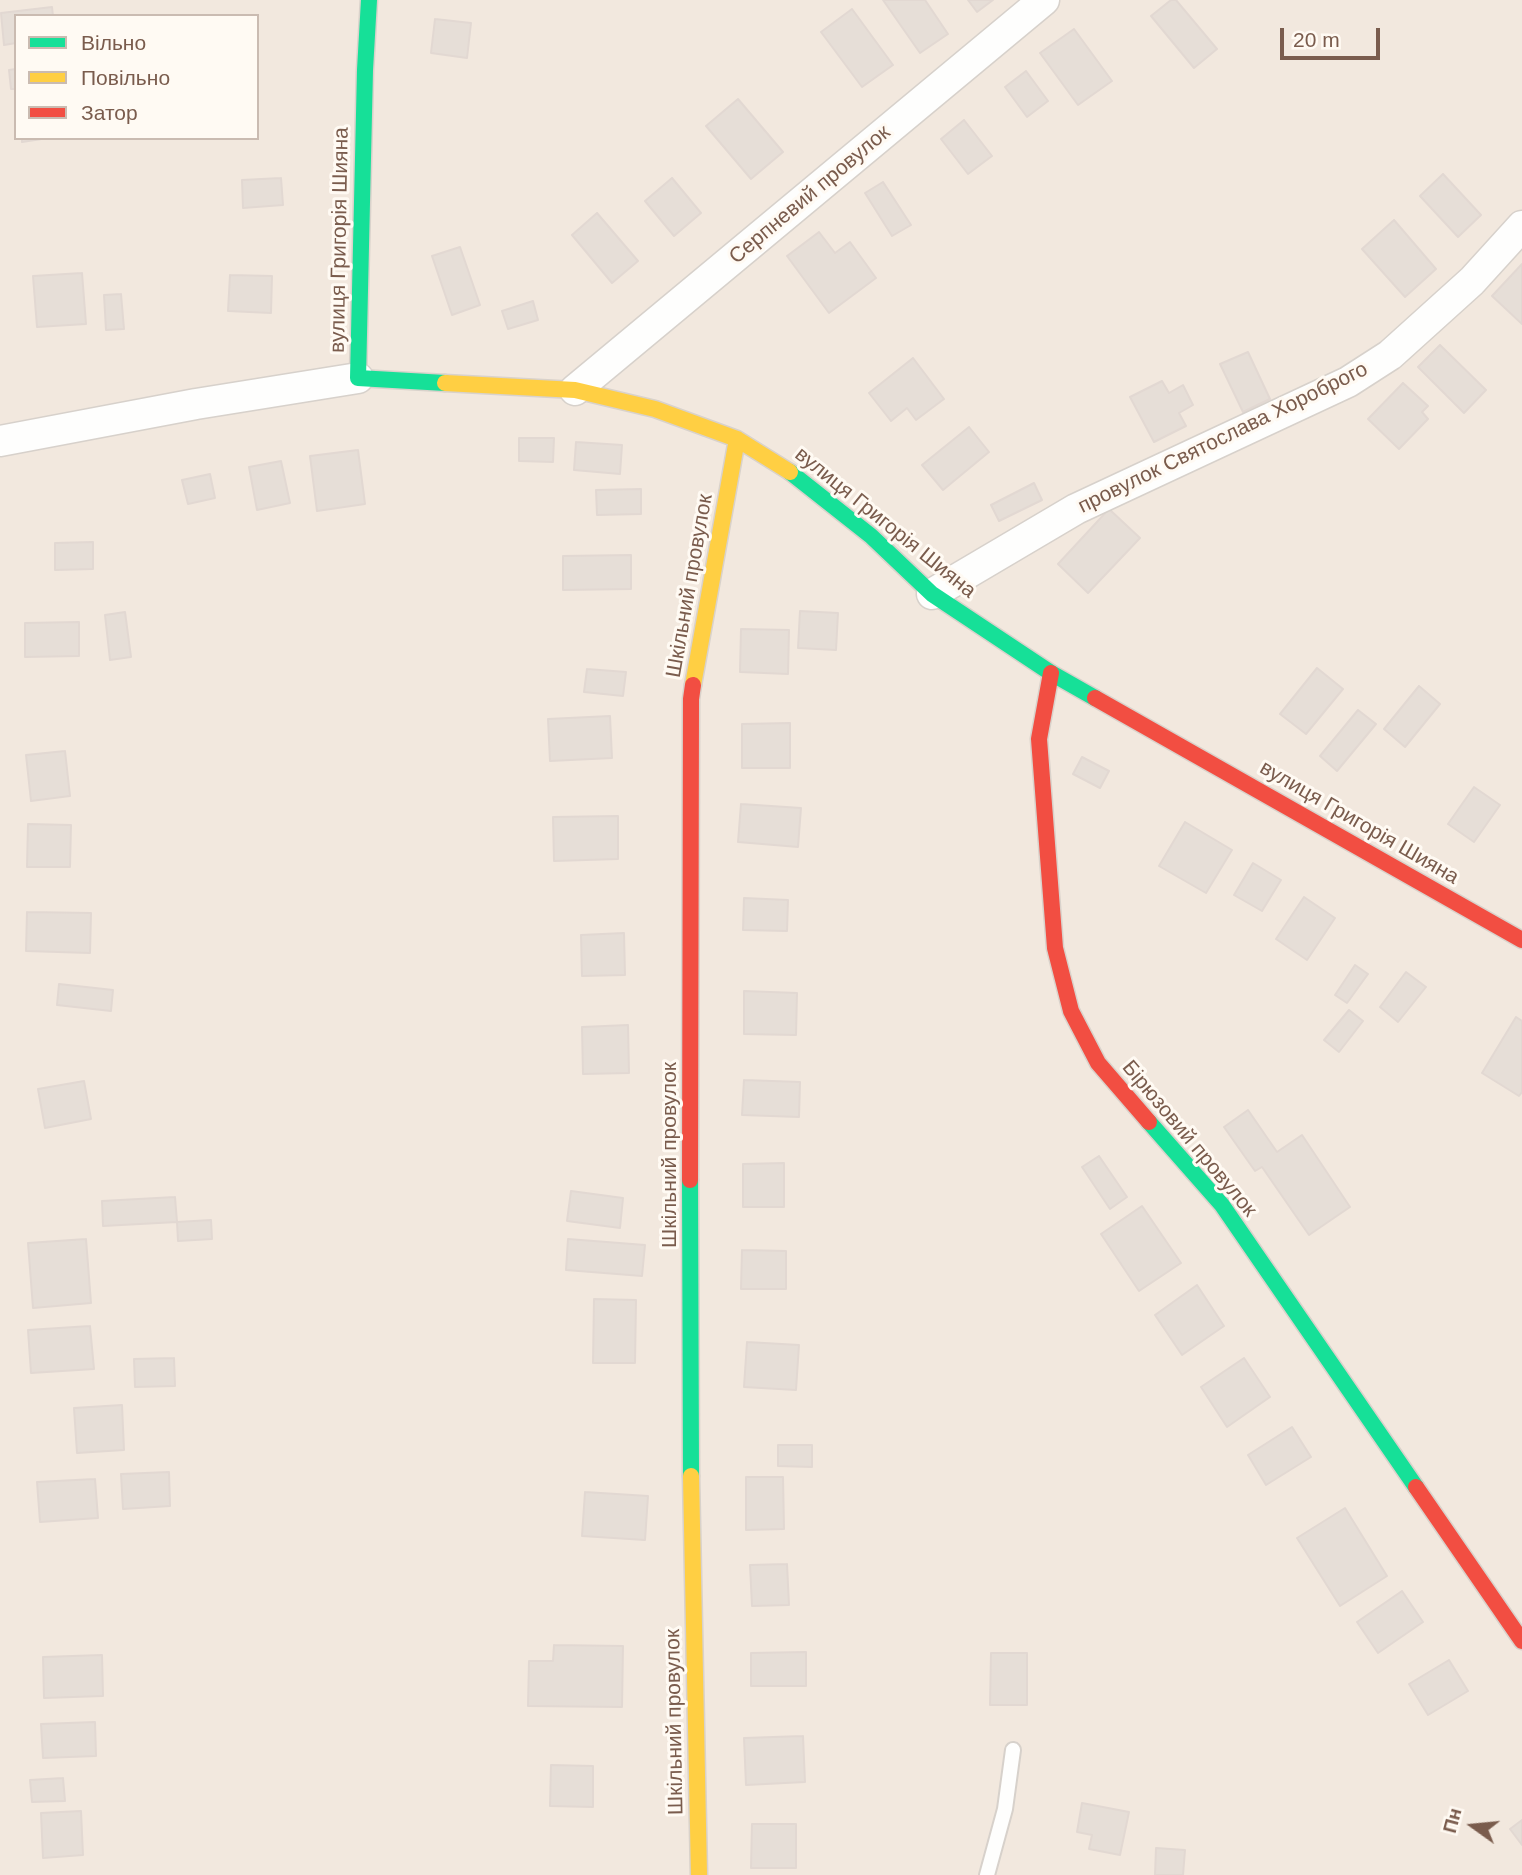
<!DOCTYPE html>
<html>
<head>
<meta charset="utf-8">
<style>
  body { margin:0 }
  #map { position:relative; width:1522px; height:1875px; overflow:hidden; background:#f9f5f0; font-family:Helvetica,sans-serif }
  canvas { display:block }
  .legend { position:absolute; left:14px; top:14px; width:245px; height:126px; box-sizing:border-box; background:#fffaf3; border:2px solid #cabbb1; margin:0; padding:9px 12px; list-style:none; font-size:21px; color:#7a5c4d }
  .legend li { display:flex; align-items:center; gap:14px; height:35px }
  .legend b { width:35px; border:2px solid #cabbb1 }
  .north { position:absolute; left:1438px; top:1791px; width:70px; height:70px; -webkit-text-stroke:5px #fffaf3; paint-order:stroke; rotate:285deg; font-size:19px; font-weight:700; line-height:28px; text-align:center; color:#7a5c4d }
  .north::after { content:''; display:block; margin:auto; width:24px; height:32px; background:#7a5c4d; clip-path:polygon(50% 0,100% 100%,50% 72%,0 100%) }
  .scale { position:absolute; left:1280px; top:28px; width:100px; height:32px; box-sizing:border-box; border:4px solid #7a5c4d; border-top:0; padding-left:9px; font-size:21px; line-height:24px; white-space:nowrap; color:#7a5c4d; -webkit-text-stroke:5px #fffaf3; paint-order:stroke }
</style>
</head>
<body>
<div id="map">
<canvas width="1522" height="1875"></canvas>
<ul class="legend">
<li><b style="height:9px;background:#16e098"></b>Вільно</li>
<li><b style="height:9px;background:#ffcf43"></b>Повільно</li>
<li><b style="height:9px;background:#f24e42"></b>Затор</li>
</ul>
<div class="north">Пн</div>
<div class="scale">20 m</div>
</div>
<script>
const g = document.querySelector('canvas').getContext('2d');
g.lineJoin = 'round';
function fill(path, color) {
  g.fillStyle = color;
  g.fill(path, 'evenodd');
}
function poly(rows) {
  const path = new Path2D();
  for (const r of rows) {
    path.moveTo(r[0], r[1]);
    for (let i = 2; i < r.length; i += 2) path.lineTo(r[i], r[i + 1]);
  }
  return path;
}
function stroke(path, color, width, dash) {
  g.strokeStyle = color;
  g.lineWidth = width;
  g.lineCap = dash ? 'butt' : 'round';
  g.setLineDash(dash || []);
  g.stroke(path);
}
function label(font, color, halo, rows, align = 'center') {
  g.font = font + ' Helvetica,sans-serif';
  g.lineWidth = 6;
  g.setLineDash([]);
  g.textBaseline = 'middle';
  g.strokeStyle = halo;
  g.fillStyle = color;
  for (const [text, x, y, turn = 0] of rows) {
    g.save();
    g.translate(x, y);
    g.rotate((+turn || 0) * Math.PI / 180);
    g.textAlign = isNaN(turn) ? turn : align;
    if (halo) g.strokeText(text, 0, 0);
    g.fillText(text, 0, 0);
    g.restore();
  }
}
fill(poly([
  [0,0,1522,0,1522,1875,0,1875],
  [16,16,257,16,257,138,16,138]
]), '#f2e8de');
const building = poly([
  [883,0,925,0,948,34,920,53,883,0],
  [968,0,993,0,977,12,968,0],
  [1171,0,1176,0,1217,49,1194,68,1151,16,1171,0],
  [52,7,53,16,16,16,16,43,4,45,1,13,52,7],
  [852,9,893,65,862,87,821,32,852,9],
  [435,19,471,23,467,58,431,53,435,19],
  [1074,29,1112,81,1078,105,1040,53,1074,29],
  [16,69,16,89,11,89,9,70,16,69],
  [1026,71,1048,101,1027,117,1005,87,1026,71],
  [738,99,783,152,751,179,706,126,738,99],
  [964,120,992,156,968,174,941,139,964,120],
  [22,138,48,138,22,142,22,138],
  [1443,174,1481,215,1458,237,1420,196,1443,174],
  [281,178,283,205,243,208,242,180,281,178],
  [672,178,701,213,674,236,645,201,672,178],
  [883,182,911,225,892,236,865,193,883,182],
  [597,213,638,261,612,283,572,235,597,213],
  [1394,220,1436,269,1405,297,1362,249,1394,220],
  [819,232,835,253,850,242,876,278,829,313,787,256,819,232],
  [460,247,480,305,452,315,432,256,460,247],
  [1522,264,1522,324,1492,296,1522,264],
  [82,273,86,324,37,327,33,276,82,273],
  [230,275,272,276,271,313,228,311,230,275],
  [121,294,124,329,106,330,104,295,121,294],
  [533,301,538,320,508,329,502,311,533,301],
  [1440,345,1486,390,1464,413,1418,367,1440,345],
  [1248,352,1270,399,1243,412,1220,364,1248,352],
  [913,358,944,399,916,420,907,408,891,421,869,393,913,358],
  [1162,381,1169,393,1183,385,1193,405,1179,413,1186,426,1154,442,1130,397,1162,381],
  [1403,383,1428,406,1422,412,1428,419,1399,449,1368,419,1403,383],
  [969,427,989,452,943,490,922,465,969,427],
  [519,438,554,438,553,462,519,461,519,438],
  [576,442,622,445,620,474,574,470,576,442],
  [358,450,365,504,317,511,310,456,358,450],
  [281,461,290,503,257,510,249,467,281,461],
  [210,474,215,498,188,504,182,480,210,474],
  [1034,483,1042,500,999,521,991,505,1034,483],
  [641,489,641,514,597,515,596,490,641,489],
  [1109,509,1140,538,1088,593,1058,564,1109,509],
  [93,542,93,569,55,570,55,543,93,542],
  [631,555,631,589,563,590,563,556,631,555],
  [800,611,838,613,836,650,798,648,800,611],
  [125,612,131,657,110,660,105,615,125,612],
  [79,622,79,656,25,657,25,623,79,622],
  [741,629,789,630,788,674,740,672,741,629],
  [1317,668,1343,689,1306,734,1280,714,1317,668],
  [587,669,626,672,623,696,584,692,587,669],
  [1419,686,1440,704,1405,747,1384,729,1419,686],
  [1358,710,1376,724,1337,771,1320,756,1358,710],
  [610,716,612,758,550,761,548,719,610,716],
  [790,723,790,768,742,768,742,724,790,723],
  [65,751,70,796,31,801,26,755,65,751],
  [1082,757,1109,771,1100,788,1073,774,1082,757],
  [1474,787,1500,805,1474,842,1448,824,1474,787],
  [741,804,801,808,798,847,738,842,741,804],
  [618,816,618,859,554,861,553,817,618,816],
  [1185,822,1232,850,1206,893,1159,866,1185,822],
  [28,824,71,825,70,867,27,867,28,824],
  [1253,863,1281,880,1262,911,1234,895,1253,863],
  [1304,897,1335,918,1307,960,1276,939,1304,897],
  [744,898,788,900,787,931,743,930,744,898],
  [27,912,91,913,90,953,26,951,27,912],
  [624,933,625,975,582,976,581,935,624,933],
  [1355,965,1368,974,1347,1003,1335,995,1355,965],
  [1406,972,1426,987,1398,1022,1380,1007,1406,972],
  [59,984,113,990,111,1011,57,1005,59,984],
  [744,991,797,993,796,1035,744,1034,744,991],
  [1349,1010,1363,1021,1339,1052,1324,1040,1349,1010],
  [1516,1017,1522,1021,1522,1092,1519,1096,1482,1073,1516,1017],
  [628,1025,629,1073,583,1074,582,1027,628,1025],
  [744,1080,800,1082,799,1117,742,1115,744,1080],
  [84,1081,91,1119,45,1128,38,1089,84,1081],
  [1248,1110,1277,1152,1302,1135,1350,1207,1309,1235,1262,1167,1255,1171,1224,1127,1248,1110],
  [1099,1156,1127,1197,1110,1209,1082,1167,1099,1156],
  [784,1163,784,1207,743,1207,743,1164,784,1163],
  [571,1191,623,1198,620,1228,567,1221,571,1191],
  [175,1197,177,1222,103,1226,102,1201,175,1197],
  [1142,1206,1181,1263,1139,1291,1101,1234,1142,1206],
  [211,1220,212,1239,178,1241,177,1222,211,1220],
  [86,1239,91,1303,33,1308,28,1243,86,1239],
  [568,1239,645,1245,642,1276,566,1270,568,1239],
  [742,1250,786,1251,786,1289,741,1289,742,1250],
  [1197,1285,1224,1326,1182,1355,1155,1315,1197,1285],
  [594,1299,636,1300,635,1363,593,1363,594,1299],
  [90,1326,94,1369,31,1373,28,1330,90,1326],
  [747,1342,799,1345,796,1390,744,1387,747,1342],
  [174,1358,175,1386,135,1387,134,1359,174,1358],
  [1244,1358,1270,1397,1227,1427,1201,1387,1244,1358],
  [122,1405,124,1450,77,1453,74,1408,122,1405],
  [1292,1427,1311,1457,1266,1485,1248,1455,1292,1427],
  [778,1445,812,1445,812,1467,778,1466,778,1445],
  [169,1472,170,1506,123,1509,121,1474,169,1472],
  [746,1477,783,1477,784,1529,746,1530,746,1477],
  [95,1479,98,1518,40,1522,37,1482,95,1479],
  [585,1492,648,1496,645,1540,582,1536,585,1492],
  [1345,1508,1387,1576,1340,1606,1297,1538,1345,1508],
  [787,1564,789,1605,752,1606,750,1565,787,1564],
  [1402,1591,1423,1622,1378,1653,1357,1622,1402,1591],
  [554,1645,623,1646,622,1707,528,1706,529,1661,553,1661,554,1645],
  [806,1652,806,1686,751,1686,751,1653,806,1652],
  [991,1653,1027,1653,1027,1705,990,1705,991,1653],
  [102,1655,103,1696,44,1698,43,1657,102,1655],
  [1449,1660,1468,1691,1428,1715,1409,1684,1449,1660],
  [95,1722,96,1756,43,1758,41,1724,95,1722],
  [803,1736,805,1782,746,1785,744,1738,803,1736],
  [551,1765,593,1766,593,1807,550,1806,551,1765],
  [63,1778,65,1801,32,1802,30,1780,63,1778],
  [1082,1803,1129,1812,1120,1855,1089,1849,1092,1835,1077,1832,1082,1803],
  [81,1811,83,1855,43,1858,41,1813,81,1811],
  [1522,1820,1522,1845,1510,1829,1522,1820],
  [752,1824,796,1824,796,1868,751,1868,752,1824],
  [1156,1848,1185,1850,1183,1875,1155,1875,1156,1848]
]);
fill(building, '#e6ded7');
stroke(building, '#e2d8d2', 2);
const lane = poly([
  [987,1875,1005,1809,1013,1750]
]);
const street = poly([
  [575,390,1044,0],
  [0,441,196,404,358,378],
  [932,594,1076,509,1348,382,1390,355,1472,281,1522,226]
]);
const fast = poly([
  [369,0,365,70,358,378,445,383],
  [790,472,871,536,932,594,1051,673,1095,698],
  [1149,1122,1222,1205,1416,1487],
  [690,1180,691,1476]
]);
const slow = poly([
  [445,383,575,390,655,409,737,439,790,472],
  [693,685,737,439],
  [691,1476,699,1875]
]);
const jam = poly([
  [1051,673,1039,739,1055,948,1071,1011,1098,1063,1149,1122],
  [1095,698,1522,940],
  [690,1180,691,699,693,685],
  [1416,1487,1522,1641]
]);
stroke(lane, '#d7d1cb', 18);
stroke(street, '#d7d1cb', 33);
stroke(fast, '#d9d2cb', 19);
stroke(slow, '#d9d2cb', 19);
stroke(jam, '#d9d2cb', 19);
stroke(lane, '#fefefd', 14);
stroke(street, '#fefefd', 30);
stroke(fast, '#16e098', 16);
stroke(slow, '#ffcf43', 16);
stroke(jam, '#f24e42', 16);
label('21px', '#7a5c4d', '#fffaf3', [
  ["Серпневий провулок",810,195,-40],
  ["вулиця Григорія Шияна",340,240,-89],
  ["провулок Святослава Хороброго",1223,438,-26],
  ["вулиця Григорія Шияна",885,523,39],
  ["Шкільний провулок",690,586,-80],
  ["вулиця Григорія Шияна",1359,823,30],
  ["Бірюзовий провулок",1189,1139,50],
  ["Шкільний провулок",670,1155,-90],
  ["Шкільний провулок",675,1722,-91]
]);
</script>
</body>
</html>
